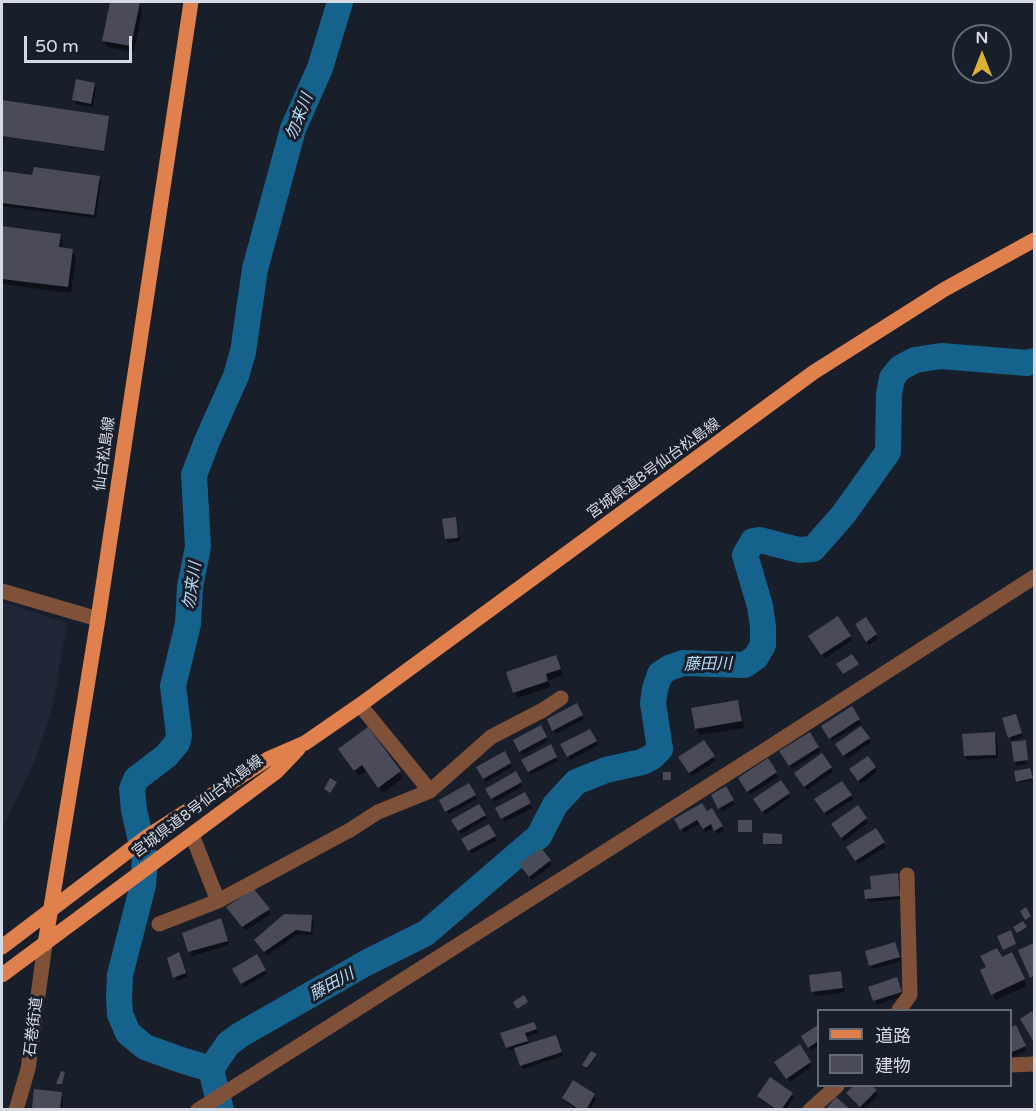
<!DOCTYPE html>
<html>
<head>
<meta charset="utf-8">
<style>
  body { margin:0 }
  #map { position:relative; width:1036px; height:1111px; overflow:hidden; background:#191f2a; font-family:"Varela Round","Noto Sans JP",sans-serif }
  canvas { display:block }
  .frame { position:absolute; inset:0; border:3px solid #d6dae2; pointer-events:none }
  .legend { position:absolute; left:817px; top:1009px; width:195px; height:78px; box-sizing:border-box; background:#191f2a; border:2px solid #656a74; margin:0; padding:8px 10px; list-style:none; font-size:18px; color:#d6dae2 }
  .legend li { display:flex; align-items:center; gap:12px; height:30px }
  .legend b { width:30px; border:2px solid #656a74 }
  .north { position:absolute; left:952px; top:24px; width:60px; height:60px; box-sizing:border-box; background:#191f2a; border:2px solid #656a74; border-radius:50%; rotate:0deg; font-size:16px; font-weight:700; line-height:24px; text-align:center; color:#d6dae2 }
  .north::after { content:''; display:block; margin:auto; width:21px; height:27px; background:#dbb233; clip-path:polygon(50% 0,100% 100%,50% 72%,0 100%) }
  .scale { position:absolute; left:24px; top:36px; width:108px; height:27px; box-sizing:border-box; border:3px solid #d6dae2; border-top:0; padding-left:8px; font-size:18px; line-height:21px; white-space:nowrap; color:#d6dae2; -webkit-text-stroke:4px #191f2a; paint-order:stroke }
</style>
</head>
<body>
<div id="map">
<canvas width="1036" height="1111"></canvas>
<div class="frame"></div>
<ul class="legend">
<li><b style="height:8px;background:#e0814d"></b>道路</li>
<li><b style="height:16px;background:#4b4a58"></b>建物</li>
</ul>
<div class="north">N</div>
<div class="scale">50 m</div>
</div>
<script>
const g = document.querySelector('canvas').getContext('2d');
g.lineJoin = 'round';
function fill(path, color) {
  g.fillStyle = color;
  g.fill(path, 'evenodd');
}
function poly(rows) {
  const path = new Path2D();
  for (const r of rows) {
    path.moveTo(r[0], r[1]);
    for (let i = 2; i < r.length; i += 2) path.lineTo(r[i], r[i + 1]);
  }
  return path;
}
function stroke(path, color, width, dash) {
  g.strokeStyle = color;
  g.lineWidth = width;
  g.lineCap = dash ? 'butt' : 'round';
  g.setLineDash(dash || []);
  g.stroke(path);
}
function label(font, color, halo, rows, align = 'center') {
  g.font = font + ' "Varela Round","Noto Sans JP",sans-serif';
  g.lineWidth = 6;
  g.setLineDash([]);
  g.textBaseline = 'middle';
  g.strokeStyle = halo;
  g.fillStyle = color;
  for (const [text, x, y, turn = 0] of rows) {
    g.save();
    g.translate(x, y);
    g.rotate((+turn || 0) * Math.PI / 180);
    g.textAlign = isNaN(turn) ? turn : align;
    if (halo) g.strokeText(text, 0, 0);
    g.fillText(text, 0, 0);
    g.restore();
  }
}
fill(poly([
  [2,602,67,623,53,706,35,760,2,829]
]), '#202837');
fill(poly([
  [111,2,139,3,142,10,134,52,107,47,104,40],
  [94,84,96,88,93,107,76,104,74,100],
  [2,101,108,117,104,152,2,136],
  [2,173,34,177,99,177,101,181,96,218,2,206],
  [2,227,60,235,63,241,62,249,72,251,76,257,71,293,2,284],
  [455,519,460,541,448,543,444,520],
  [838,618,852,640,825,658,810,636],
  [866,619,878,639,869,645,857,625],
  [556,657,563,675,548,681,550,687,518,698,515,692],
  [738,702,741,708,744,728,700,735,696,729,693,709],
  [576,705,584,719,556,734,549,720],
  [851,708,861,724,832,741,823,726],
  [1017,719,1023,737,1012,741,1010,737],
  [540,727,548,741,523,755,515,741],
  [368,729,403,778,383,793,366,771,359,776,344,756],
  [589,731,598,745,570,760,562,745],
  [809,734,820,751,792,769,781,751],
  [994,734,997,738,998,758,967,760,965,756],
  [869,739,871,742,847,759,839,748],
  [704,742,716,761,692,776,680,757],
  [1025,744,1027,764,1017,766,1015,762],
  [550,746,558,761,531,775,523,760],
  [504,753,512,767,486,782,478,768],
  [822,755,833,772,807,790,796,773],
  [868,758,877,772,861,784,851,770],
  [768,760,778,777,750,795,740,779],
  [1030,771,1032,780,1018,783,1018,781],
  [515,773,523,786,494,802,487,789],
  [780,782,790,797,765,815,755,800],
  [842,783,853,799,827,816,816,800],
  [469,785,477,799,449,814,441,800],
  [725,788,735,804,722,812,713,795],
  [524,794,532,808,505,822,497,808],
  [479,806,487,819,461,834,453,820],
  [857,807,868,823,844,841,835,828],
  [712,810,724,830,718,834,714,827,706,832,701,823,684,833,676,820,706,813],
  [489,826,497,840,472,854,464,840],
  [876,830,886,847,858,864,848,847],
  [782,835,782,845,764,844],
  [541,850,552,865,532,880,523,868],
  [897,875,900,879,901,899,869,902,866,898,873,890],
  [254,891,271,914,246,930,230,911],
  [311,917,314,921,312,935,298,934,267,955,258,944],
  [222,924,229,945,192,956,184,933],
  [1034,944,1034,982,1020,951],
  [897,948,901,961,873,969,871,966],
  [257,956,267,974,244,987,234,970],
  [180,958,187,977,177,981,168,959],
  [1002,959,1015,960,1027,986,996,1000,993,994],
  [840,973,845,992,815,996,811,977],
  [899,983,903,996,877,1005,870,988],
  [536,1027,538,1033,526,1037,529,1045,558,1040,563,1056,523,1069,516,1049,509,1051,502,1034],
  [818,1027,818,1046,812,1051,803,1037],
  [1015,1027,1027,1050,1010,1058,1010,1029],
  [799,1046,812,1066,790,1082,778,1066],
  [596,1056,588,1069,584,1066],
  [573,1082,594,1095,596,1099,590,1110,578,1110,566,1102,563,1098],
  [855,1086,870,1086,878,1095,863,1110,847,1094],
  [61,1093,63,1097,62,1110,35,1110,33,1107],
  [791,1094,794,1098,785,1110,775,1110,761,1100,759,1096]
]), '#0007');
stroke(poly([
  [211,1069,228,1044,240,1035,366,963,426,933,539,836,555,805,576,782,606,770,642,762,652,757,660,749,653,703,655,689,660,674,669,668,683,663,745,665,756,657,763,645,763,627,760,606,745,555,753,541,760,540,799,550,813,549,843,515,888,452,889,394,892,378,900,368,915,360,941,356,1027,363,1034,361],
  [211,1069,181,1060,145,1047,128,1033,120,1014,119,998,120,975,143,885,145,859,134,810,132,789,136,779,166,756,177,743,179,735,173,686,188,624,190,587,198,547,194,475,207,441,236,376,243,352,255,269,293,129,320,68,340,2],
  [211,1069,221,1110]
]), '#15638d', 26);
fill(poly([
  [110,2,140,2,131,46,102,41],
  [76,79,95,83,91,104,72,100],
  [2,100,109,116,104,151,2,136],
  [34,167,100,176,94,215,2,203,2,171,32,175],
  [2,226,61,234,59,247,73,249,68,287,2,279],
  [456,517,458,538,445,539,442,519],
  [838,616,851,636,821,655,808,636],
  [866,617,877,634,866,642,855,624],
  [852,654,859,664,843,674,836,664],
  [556,655,561,669,546,674,548,681,513,693,506,672],
  [738,700,742,721,695,729,691,708],
  [577,703,583,715,552,731,547,719],
  [852,706,860,719,829,739,821,726],
  [1016,714,1022,733,1008,738,1002,718],
  [541,725,547,737,519,752,513,740],
  [861,726,870,738,843,756,835,744],
  [368,727,401,771,378,788,362,765,354,771,338,749],
  [590,729,597,741,567,757,560,744],
  [810,732,819,747,789,766,779,751],
  [995,732,996,755,964,756,962,734],
  [704,740,715,756,689,773,678,757],
  [1026,740,1028,760,1014,762,1011,742],
  [551,744,557,757,528,772,521,760],
  [505,751,511,763,483,779,476,767],
  [822,753,832,767,804,787,794,773],
  [868,756,876,767,858,781,849,769],
  [768,758,777,772,747,792,738,778],
  [1030,768,1033,778,1016,782,1014,771],
  [516,771,522,782,491,799,485,789],
  [663,772,671,772,671,780,663,780],
  [330,778,337,782,330,793,324,789],
  [781,780,790,793,762,812,753,799],
  [842,781,852,795,824,813,814,799],
  [469,783,476,795,445,812,439,800],
  [726,786,734,800,718,809,711,795],
  [525,792,531,803,501,819,495,808],
  [702,803,707,811,712,808,723,826,714,831,711,824,703,829,697,820,680,830,674,819],
  [479,804,486,815,458,831,451,820],
  [858,805,867,818,841,838,831,824],
  [738,820,752,820,752,832,738,832],
  [489,824,496,836,468,851,461,839],
  [876,828,885,842,855,861,846,847],
  [763,833,782,834,782,844,763,844],
  [541,848,551,860,529,877,519,864],
  [898,873,900,896,865,899,864,890,871,889,870,876],
  [254,889,270,909,242,927,226,907],
  [1026,907,1031,916,1025,920,1020,911],
  [284,914,312,915,311,932,296,930,264,952,254,940],
  [221,918,228,941,188,952,182,933],
  [1023,921,1027,927,1017,933,1013,927],
  [1011,930,1016,944,1003,950,997,936],
  [895,942,900,957,869,966,865,951],
  [1034,943,1034,976,1030,978,1018,950],
  [997,948,1002,957,1012,952,1025,979,991,995,980,970,986,967,980,956],
  [179,952,186,973,173,978,167,958],
  [257,954,266,970,241,984,232,969],
  [841,971,843,988,811,992,809,975],
  [897,977,902,992,873,1001,868,987],
  [524,995,528,1002,517,1009,513,1002],
  [1032,1011,1034,1015,1034,1042,1020,1019],
  [534,1022,537,1029,525,1033,528,1041,506,1048,500,1033],
  [818,1025,818,1041,808,1048,801,1036],
  [1016,1025,1026,1046,1010,1053,1010,1028],
  [556,1035,562,1052,520,1066,514,1048],
  [800,1044,811,1062,786,1079,774,1062],
  [591,1051,597,1054,587,1068,582,1065],
  [61,1071,65,1072,62,1084,56,1084],
  [770,1077,793,1093,781,1110,777,1110,757,1096],
  [573,1080,595,1094,586,1110,580,1110,562,1098],
  [853,1086,872,1086,877,1090,860,1107,846,1093],
  [34,1089,62,1092,60,1110,32,1108],
  [836,1097,851,1110,825,1110]
]), '#4b4a58');
stroke(poly([
  [2,591,98,619],
  [360,705,430,791],
  [192,835,218,901],
  [159,924,218,901,350,830,378,812,430,791,491,737,543,710,561,698],
  [899,1010,910,995,907,875],
  [1010,1065,1034,1064],
  [16,1110,28,1069,45,944],
  [198,1110,765,750,1034,577],
  [810,1110,837,1086]
]), '#7f5139', 15);
stroke(poly([
  [45,944,98,619,191,2],
  [2,947,148,836,268,759,305,743,360,705,814,372,945,289,1034,240],
  [2,975,276,772,298,749]
]), '#e0814d', 15);
label('15px', '#d6dae2', '#191f2a', [
  ["仙台松島線",105,454,-82],
  ["宮城県道8号仙台松島線",654,469,-36],
  ["宮城県道8号仙台松島線",198,807,-37],
  ["石巻街道",34,1027,-83]
]);
label('italic 16px', '#b8dcf5', '#191f2a', [
  ["勿来川",300,117,-69],
  ["勿来川",193,586,-82],
  ["藤田川",708,665,-1],
  ["藤田川",332,985,-29]
]);
</script>
</body>
</html>
